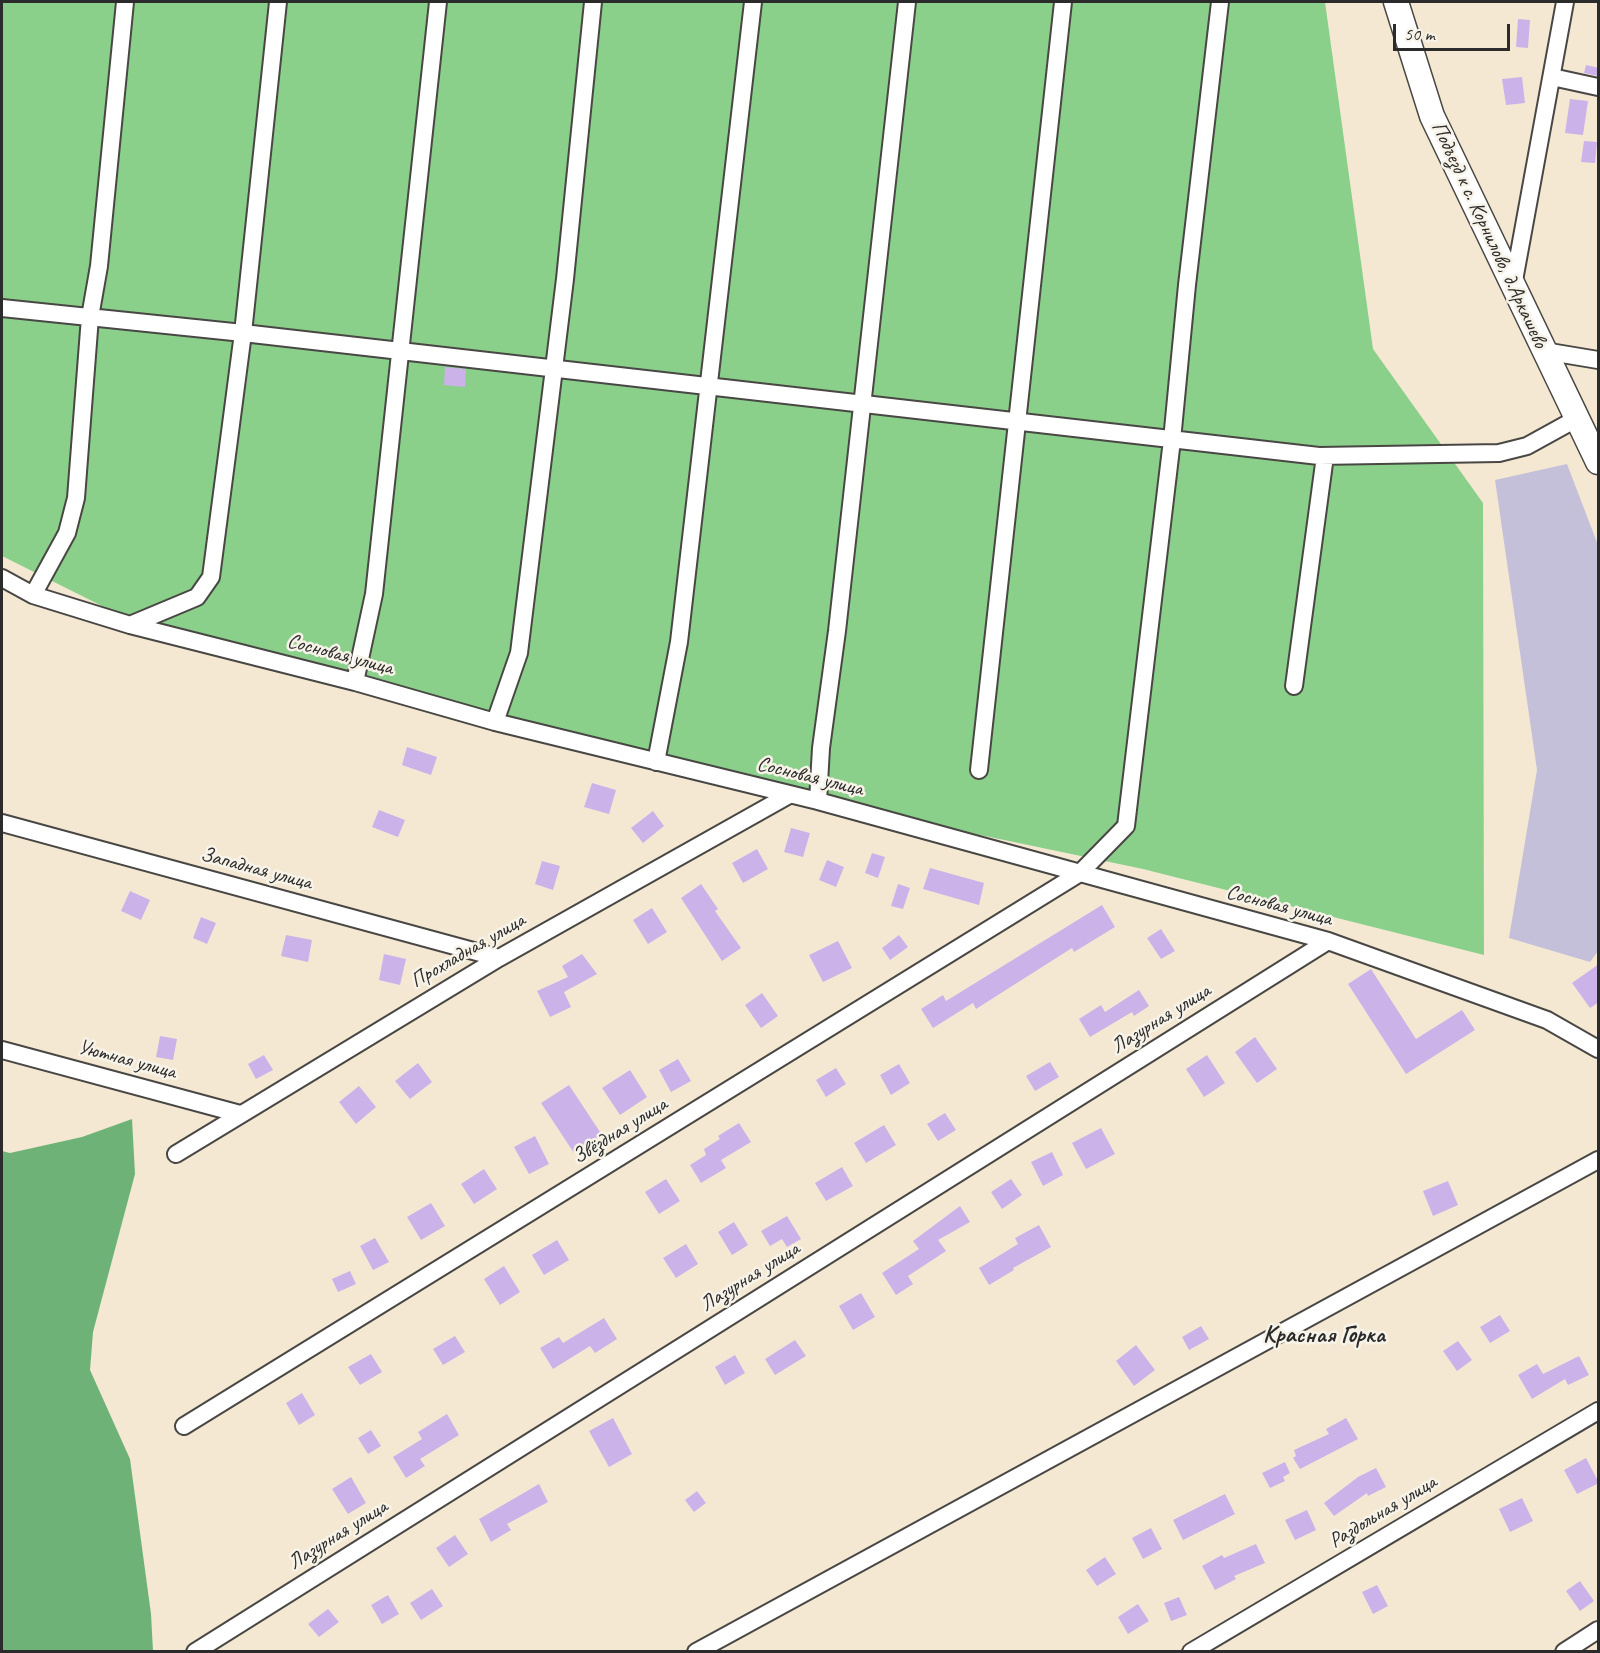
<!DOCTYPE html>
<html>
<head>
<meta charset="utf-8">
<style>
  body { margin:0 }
  #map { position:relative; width:1600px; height:1653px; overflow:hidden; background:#f4e8d3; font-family:Caveat,sans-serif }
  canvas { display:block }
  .frame { position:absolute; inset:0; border:3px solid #2b2b2b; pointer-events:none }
  .scale { position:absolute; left:1393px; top:24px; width:117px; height:27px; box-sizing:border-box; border:3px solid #2b2b2b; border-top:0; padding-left:8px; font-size:18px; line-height:21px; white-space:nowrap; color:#2b2b2b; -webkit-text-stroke:4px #f7f3e8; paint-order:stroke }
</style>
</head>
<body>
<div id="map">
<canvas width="1600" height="1653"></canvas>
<div class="frame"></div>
<div class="scale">50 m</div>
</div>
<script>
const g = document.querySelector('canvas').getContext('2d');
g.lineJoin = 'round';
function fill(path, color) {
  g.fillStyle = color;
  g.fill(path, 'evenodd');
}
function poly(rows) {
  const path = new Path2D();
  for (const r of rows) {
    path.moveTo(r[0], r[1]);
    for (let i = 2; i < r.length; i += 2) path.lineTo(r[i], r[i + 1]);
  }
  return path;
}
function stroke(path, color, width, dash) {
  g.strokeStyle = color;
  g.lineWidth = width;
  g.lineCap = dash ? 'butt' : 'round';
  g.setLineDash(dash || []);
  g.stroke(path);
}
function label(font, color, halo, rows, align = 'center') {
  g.font = font + ' Caveat,sans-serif';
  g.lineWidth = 5;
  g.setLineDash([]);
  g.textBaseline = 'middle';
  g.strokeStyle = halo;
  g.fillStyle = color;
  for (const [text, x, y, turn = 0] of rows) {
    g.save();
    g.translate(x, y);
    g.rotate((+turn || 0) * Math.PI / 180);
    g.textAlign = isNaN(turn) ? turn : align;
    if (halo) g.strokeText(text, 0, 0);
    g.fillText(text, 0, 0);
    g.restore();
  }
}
fill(poly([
  [1567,464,1598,545,1598,951,1590,962,1509,938,1537,770,1495,480]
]), '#c5c0da');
fill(poly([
  [2,2,1325,2,1373,349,1483,503,1484,955,1143,869,789,795,110,610,2,556]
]), '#8ad08b');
fill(poly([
  [132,1119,135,1174,93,1332,90,1370,130,1459,151,1614,153,1651,2,1651,2,1151,10,1153,82,1137]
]), '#6fb277');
fill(poly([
  [1518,19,1530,20,1528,48,1516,47],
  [1586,65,1599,68,1598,76,1584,73],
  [1522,77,1525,103,1506,105,1502,79],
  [1570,99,1588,101,1583,135,1565,133],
  [1584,141,1597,142,1595,163,1581,162],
  [445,367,466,369,465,387,444,385],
  [407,747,437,757,431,775,402,765],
  [592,783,616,790,609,814,584,807],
  [379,810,405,820,398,837,372,827],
  [653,811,664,826,643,843,631,828],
  [791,828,810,833,803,857,784,852],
  [757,849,768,869,743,883,732,863],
  [872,853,885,857,878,878,865,873],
  [827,860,844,867,836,887,819,880],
  [542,861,560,866,553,890,535,884],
  [930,868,984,883,979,905,923,889],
  [701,884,718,909,715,911,741,948,722,961,681,898],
  [898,884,910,888,903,909,891,906],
  [130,891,150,900,141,920,121,911],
  [1102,905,1115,927,1074,952,1072,948,976,1009,973,1003,933,1028,921,1009,943,995,946,1001],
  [652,908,667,932,648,944,633,920],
  [201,917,216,923,207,944,193,938],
  [1161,929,1175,951,1161,959,1147,938],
  [286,935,312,940,308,962,281,956],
  [899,935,908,947,890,960,882,948],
  [838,941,852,968,823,982,809,955],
  [384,954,406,959,400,985,379,980],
  [582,954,597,974,564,992,571,1007,550,1017,537,991,568,977,562,966],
  [1599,964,1599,1002,1590,1008,1572,983],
  [1371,969,1416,1039,1462,1010,1475,1030,1406,1074,1348,984],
  [1139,990,1149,1006,1134,1016,1132,1012,1090,1037,1079,1019,1101,1005,1105,1012],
  [762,993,778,1016,761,1028,745,1005],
  [160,1036,177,1039,173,1060,156,1057],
  [1255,1037,1277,1069,1257,1083,1235,1052],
  [264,1055,273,1070,256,1079,248,1064],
  [1207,1055,1225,1083,1204,1097,1186,1069],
  [678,1059,691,1081,671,1092,659,1070],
  [1050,1062,1059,1077,1035,1091,1026,1076],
  [418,1063,432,1082,410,1099,395,1081],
  [899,1064,910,1083,891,1095,880,1075],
  [836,1068,846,1084,826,1097,816,1080],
  [630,1070,647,1097,620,1115,602,1088],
  [569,1085,602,1135,574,1153,541,1103],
  [359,1086,376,1107,356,1124,339,1102],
  [945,1113,956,1130,938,1141,927,1124],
  [739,1123,751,1142,721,1160,726,1168,701,1183,690,1165,706,1155,704,1149,720,1139,718,1136],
  [884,1125,896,1145,866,1163,854,1143],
  [1101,1128,1115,1154,1086,1169,1072,1143],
  [535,1136,549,1164,529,1174,514,1147],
  [1052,1152,1063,1175,1043,1186,1031,1162],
  [842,1167,853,1186,826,1201,815,1183],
  [484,1169,497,1189,474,1204,461,1184],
  [666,1179,680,1201,659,1214,645,1192],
  [1011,1179,1022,1195,1002,1209,991,1192],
  [1448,1181,1458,1205,1433,1216,1423,1191],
  [431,1203,445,1226,421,1240,407,1217],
  [960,1206,970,1222,938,1240,946,1251,908,1276,913,1284,896,1295,882,1273,919,1249,913,1241],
  [787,1216,801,1239,787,1247,782,1239,770,1246,761,1231],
  [734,1222,748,1245,732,1255,718,1232],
  [1039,1225,1051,1247,1013,1268,1014,1270,989,1285,979,1268,1018,1244,1015,1238],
  [375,1238,389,1262,373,1270,360,1246],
  [557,1240,569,1260,544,1275,532,1255],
  [686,1244,698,1264,676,1278,663,1258],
  [504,1266,520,1292,500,1305,484,1279],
  [350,1271,356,1284,338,1292,332,1279],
  [861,1293,875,1317,853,1330,839,1306],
  [1500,1315,1510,1331,1490,1343,1480,1327],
  [604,1318,617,1339,595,1353,590,1346,553,1369,540,1348,559,1337,563,1343],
  [1201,1326,1209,1339,1189,1350,1182,1337],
  [455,1336,465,1352,443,1365,433,1349],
  [795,1340,806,1356,775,1375,765,1359],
  [1458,1341,1472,1360,1457,1371,1443,1351],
  [1136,1345,1155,1370,1134,1386,1116,1361],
  [371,1354,382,1372,360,1385,348,1367],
  [735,1355,745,1373,725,1385,715,1367],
  [1579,1356,1589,1375,1568,1385,1565,1379,1532,1399,1518,1375,1537,1364,1543,1374],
  [302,1393,315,1415,299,1425,286,1403],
  [447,1414,459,1435,420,1459,425,1466,406,1478,393,1457,422,1439,418,1432],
  [613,1418,632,1454,609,1467,589,1431],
  [1346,1418,1358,1439,1300,1469,1293,1458,1296,1456,1294,1450,1329,1434,1326,1429],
  [371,1430,381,1446,368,1454,358,1438],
  [1586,1458,1599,1483,1577,1494,1564,1470],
  [1285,1462,1290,1473,1283,1477,1285,1481,1270,1488,1262,1473],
  [1376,1468,1386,1487,1368,1496,1367,1493,1334,1516,1324,1503,1358,1477],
  [351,1477,366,1503,348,1514,332,1489],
  [539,1484,548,1502,507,1524,511,1530,491,1542,479,1519],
  [697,1491,706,1503,694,1512,685,1500],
  [1225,1494,1235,1514,1183,1540,1173,1520],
  [1522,1498,1533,1521,1510,1532,1499,1509],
  [1307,1510,1316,1530,1295,1540,1285,1520],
  [1151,1528,1162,1549,1143,1559,1132,1538],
  [455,1535,468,1554,449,1567,436,1548],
  [1256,1544,1265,1563,1234,1576,1236,1579,1215,1590,1202,1566,1222,1555,1224,1558],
  [1105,1557,1116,1574,1097,1586,1086,1570],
  [1580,1581,1594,1601,1580,1611,1566,1591],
  [1377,1585,1388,1606,1373,1614,1362,1592],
  [432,1589,443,1606,421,1620,410,1603],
  [388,1595,399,1614,382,1624,371,1605],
  [1179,1597,1187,1615,1171,1621,1164,1603],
  [1138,1604,1149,1621,1128,1634,1118,1617],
  [328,1609,339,1622,319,1637,308,1624]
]), '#cbb3ea');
const street = poly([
  [1552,77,1598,87],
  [1513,286,1565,2],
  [2,308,243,333,1319,456,1499,453,1527,446,1576,419],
  [1544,351,1598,360],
  [2,578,33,595,130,625,355,682,495,722,818,801,1328,941,1547,1020,1598,1049],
  [33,595,67,533,76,498,90,317,99,266,125,2],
  [130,625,197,597,211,577,243,333,278,2],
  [355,682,374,594,438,2],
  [1294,686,1325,456],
  [495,722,519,653,565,279,593,2],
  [656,762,679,642,753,2],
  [979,770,1063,2],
  [818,801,821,748,837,631,907,2],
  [2,823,499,958],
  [2,1050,240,1114],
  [176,1154,499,958,789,795],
  [184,1426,1080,873,1126,826,1172,440,1187,285,1220,2],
  [195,1652,1328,941],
  [696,1652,1598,1160],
  [1191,1652,1598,1411],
  [1564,1652,1598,1630]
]);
const secondary = poly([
  [1396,2,1432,116,1598,462]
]);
stroke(street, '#494744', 20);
stroke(secondary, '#494744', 27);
stroke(street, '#fff', 16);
stroke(secondary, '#fff', 24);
label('21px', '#2b2b2b', '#f7f3e8', [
  ["Подъезд к с. Корнилово, д.Аркашево",1489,235,65],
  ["Сосновая улица",340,655,15],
  ["Сосновая улица",810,777,14],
  ["Западная улица",256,869,15],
  ["Сосновая улица",1279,906,15],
  ["Прохладная улица",468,951,-30],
  ["Лазурная улица",1161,1019,-32],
  ["Уютная улица",127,1060,15],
  ["Звёздная улица",620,1131,-32],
  ["Лазурная улица",750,1277,-32],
  ["Раздольная улица",1383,1512,-31],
  ["Лазурная улица",338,1535,-32]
]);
label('bold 24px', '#2b2b2b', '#f7f3e8', [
  ["Красная Горка",1324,1336]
]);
</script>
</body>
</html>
